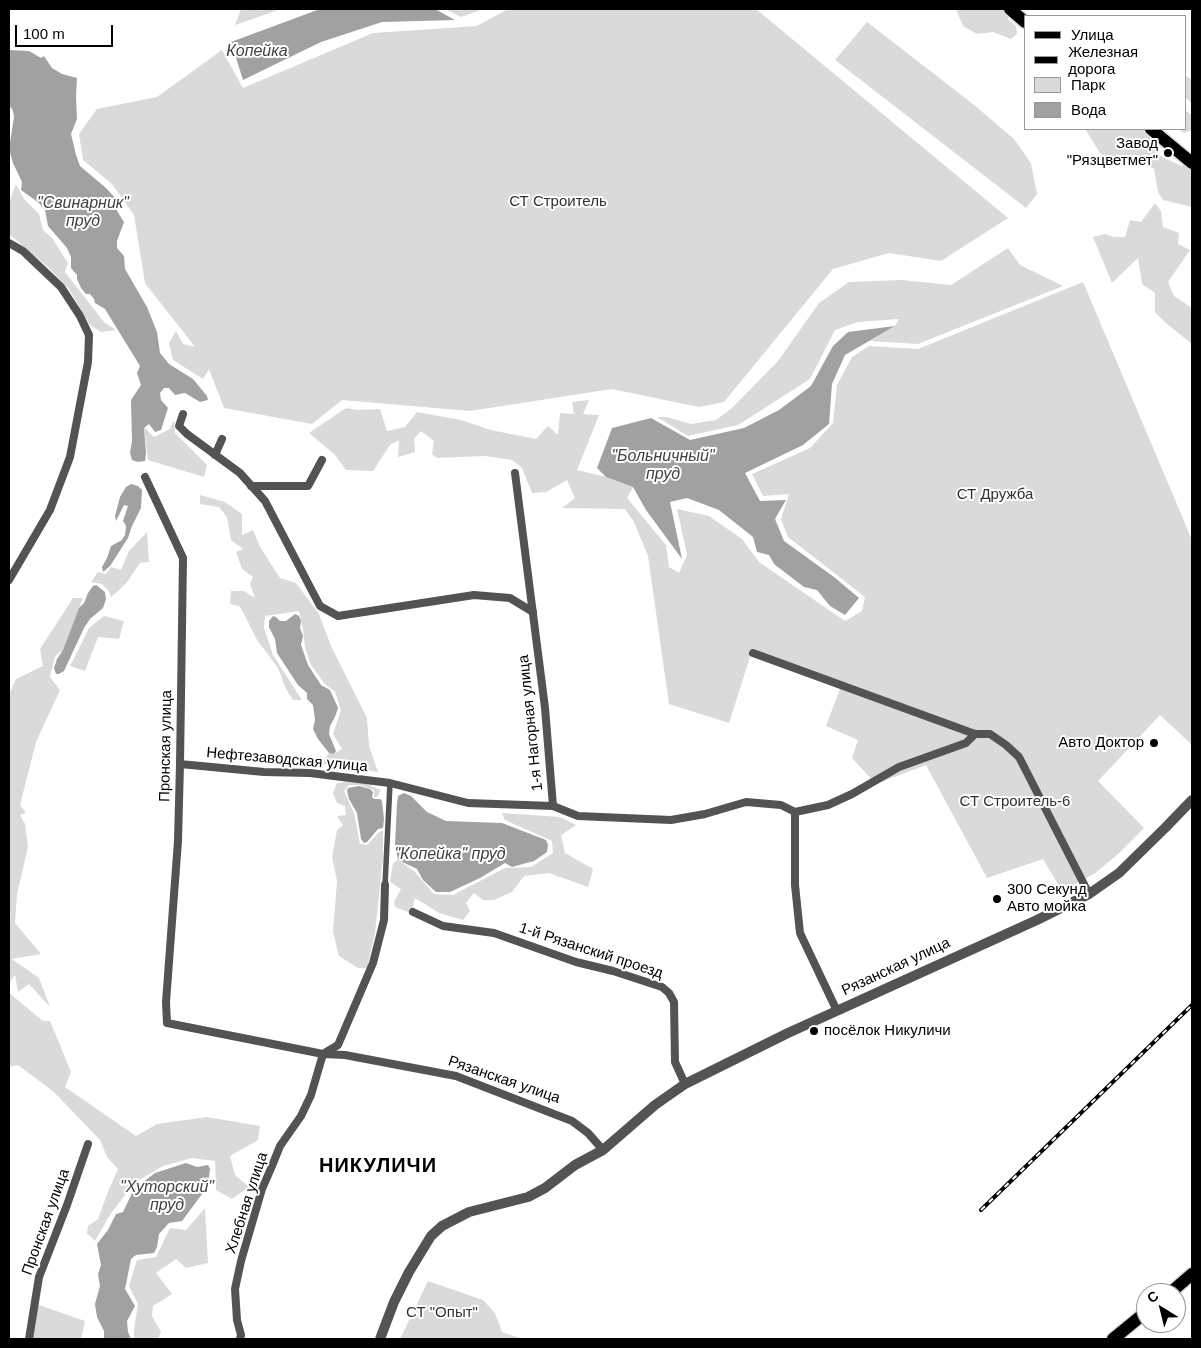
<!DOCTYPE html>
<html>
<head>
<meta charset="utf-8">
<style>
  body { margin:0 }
  #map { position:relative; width:1201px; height:1348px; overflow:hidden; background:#fff; font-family:Helvetica,sans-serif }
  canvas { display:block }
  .frame { position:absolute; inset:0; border:10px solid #000; pointer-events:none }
  .legend { position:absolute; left:1024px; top:15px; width:162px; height:115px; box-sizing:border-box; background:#fff; border:1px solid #999; margin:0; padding:6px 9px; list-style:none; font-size:15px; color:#000 }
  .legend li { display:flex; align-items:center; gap:10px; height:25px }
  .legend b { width:25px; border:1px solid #999 }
  .north { position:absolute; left:1136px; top:1283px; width:50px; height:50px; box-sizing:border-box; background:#fff; border:1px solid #999; border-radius:50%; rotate:324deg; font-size:14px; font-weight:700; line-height:20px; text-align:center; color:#000 }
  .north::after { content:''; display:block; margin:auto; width:18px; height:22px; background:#000; clip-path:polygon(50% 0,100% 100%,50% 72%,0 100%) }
  .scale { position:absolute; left:15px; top:25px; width:98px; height:22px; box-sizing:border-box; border:2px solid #000; border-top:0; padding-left:6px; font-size:15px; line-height:18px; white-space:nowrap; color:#000; -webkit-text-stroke:4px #fff; paint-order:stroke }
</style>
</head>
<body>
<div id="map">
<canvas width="1201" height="1348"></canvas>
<div class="frame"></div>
<ul class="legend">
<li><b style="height:6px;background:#000"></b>Улица</li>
<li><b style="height:6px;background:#000"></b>Железная дорога</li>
<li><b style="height:14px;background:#dadada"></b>Парк</li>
<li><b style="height:14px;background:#a1a1a1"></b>Вода</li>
</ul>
<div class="north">С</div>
<div class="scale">100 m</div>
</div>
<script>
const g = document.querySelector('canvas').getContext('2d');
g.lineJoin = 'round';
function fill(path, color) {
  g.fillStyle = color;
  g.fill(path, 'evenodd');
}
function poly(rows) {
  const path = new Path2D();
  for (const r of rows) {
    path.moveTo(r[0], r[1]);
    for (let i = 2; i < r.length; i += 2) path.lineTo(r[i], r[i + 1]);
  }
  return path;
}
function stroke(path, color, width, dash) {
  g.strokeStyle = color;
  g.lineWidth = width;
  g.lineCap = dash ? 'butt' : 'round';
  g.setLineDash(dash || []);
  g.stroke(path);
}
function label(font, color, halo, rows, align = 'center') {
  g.font = font + ' Helvetica,sans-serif';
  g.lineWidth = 4;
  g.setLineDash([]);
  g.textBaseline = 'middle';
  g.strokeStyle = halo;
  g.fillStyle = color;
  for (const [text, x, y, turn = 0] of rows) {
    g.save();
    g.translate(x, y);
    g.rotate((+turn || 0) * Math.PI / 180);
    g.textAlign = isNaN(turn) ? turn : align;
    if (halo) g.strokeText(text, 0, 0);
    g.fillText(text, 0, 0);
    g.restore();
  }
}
fill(poly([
  [241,9,281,9,235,25],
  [445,9,483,9,461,17],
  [508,9,756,9,1008,218,941,261,889,253,833,269,724,402,699,407,612,389,470,411,342,400,312,424,224,408,209,369,203,379,173,360,169,343,176,331,183,344,195,347,145,283,134,215,112,184,83,160,79,134,97,109,157,97,222,50,243,88,373,33,477,26],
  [956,9,1004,9,1007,11,1008,19,1016,26,1017,34,1011,39,993,32,977,34,963,26],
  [867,22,973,104,1014,139,1031,163,1037,194,1026,208,835,60],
  [1185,75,1192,80,1192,103,1185,97],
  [1185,110,1192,115,1192,130,1184,133,1179,129,1185,129],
  [1085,129,1146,129,1151,133,1154,150,1162,157,1182,166,1188,163,1192,167,1192,207,1163,200,1158,192,1154,169,1138,157,1132,155,1116,166,1107,164],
  [16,184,24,199,39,214,43,230,52,238,68,263,65,272,104,322,116,330,101,332,90,325,69,289,50,269,9,234,9,202],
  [1155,203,1161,211,1163,227,1179,233,1178,244,1190,250,1168,282,1174,296,1192,308,1192,344,1166,323,1155,312,1155,293,1142,284,1138,258,1112,283,1093,237,1105,234,1113,237,1125,237,1130,220,1141,222],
  [1008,248,1020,265,1063,286,918,344,870,341,895,326,899,319,858,322,835,330,810,379,738,425,688,436,657,417,667,417,691,424,716,420,732,408,778,361,819,303,849,282,902,280,951,285],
  [1083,282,1192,540,1192,745,1160,715,1098,781,1144,828,1117,855,1094,874,1062,891,1043,859,987,878,926,765,876,784,852,758,858,740,826,726,841,686,751,654,729,723,669,704,648,556,634,522,625,509,562,508,575,498,567,480,546,492,532,493,522,468,512,460,485,456,437,458,432,454,434,441,421,431,414,439,415,452,398,457,399,440,390,445,373,471,346,470,335,455,309,433,346,408,358,410,380,409,387,431,405,427,417,412,461,420,491,430,536,439,548,426,558,435,560,413,574,414,572,402,589,400,583,414,599,415,577,470,606,477,633,487,627,498,666,545,669,567,679,573,687,555,677,509,709,516,742,539,759,562,845,621,862,611,865,597,788,537,781,519,789,494,763,496,752,474,810,448,833,423,837,385,852,357,869,346,918,349],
  [174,419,175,433,207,465,204,477,148,460,144,427,154,437,170,429],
  [200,495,225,502,242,514,242,535,253,530,260,547,280,578,296,583,319,614,331,646,367,718,369,746,378,772,321,764,329,753,334,754,342,749,333,734,341,710,335,692,324,683,311,665,305,647,303,630,299,611,265,616,264,628,273,655,302,700,293,700,286,689,278,668,257,640,243,612,239,606,230,604,231,591,244,591,255,598,250,584,253,577,242,569,236,552,243,549,231,540,227,517,219,507,200,504],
  [147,532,149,562,140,563,127,582,117,592,111,597,108,590,102,584,91,582,98,572,106,574,111,567,121,570,129,551],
  [73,598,83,598,63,650,55,656,50,677,60,690,36,742,20,805,26,813,20,815,25,824,28,847,17,894,15,923,41,954,12,959,39,978,50,1007,29,984,18,992,15,975,9,983,9,694,16,679,43,666,40,649],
  [104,616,124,621,119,639,98,637,85,671,70,666,89,628],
  [346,782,363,782,381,790,377,797,374,797,374,790,360,785,349,785,344,791,354,813,360,844,367,845,378,833,383,830,383,858,375,933,367,968,358,968,339,956,333,932,337,881,332,857,337,830,343,825,337,816,346,815,345,806,337,803,333,793,337,783],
  [502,813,560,817,576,825,561,835,565,853,593,869,588,887,549,873,524,876,512,892,494,900,483,900,474,893,466,903,470,911,463,920,439,913,415,898,411,913,395,907,394,902,401,889,390,882,393,863,398,860,414,871,434,894,453,895,505,868,531,867,553,853,552,841,505,820],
  [9,993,43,1021,50,1021,71,1072,65,1087,136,1136,157,1124,207,1117,260,1126,258,1140,230,1156,235,1175,249,1187,232,1199,216,1190,215,1161,192,1158,163,1166,134,1183,110,1215,95,1241,87,1233,88,1226,98,1219,109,1189,118,1169,107,1157,100,1140,54,1092,18,1065,9,1067],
  [205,1208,208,1263,186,1268,176,1259,156,1273,172,1294,153,1306,152,1316,161,1332,158,1339,134,1339,134,1329,138,1304,129,1286,137,1260,156,1257,170,1228,186,1230],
  [428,1281,483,1300,495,1313,502,1332,523,1339,400,1339],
  [36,1304,85,1321,81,1339,31,1339]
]), '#dadada');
fill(poly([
  [320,9,435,9,455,20,382,22,321,42,243,80,231,42],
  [9,50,29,51,41,58,44,56,52,68,62,74,77,78,76,96,77,119,71,134,76,155,80,166,106,188,118,201,117,211,124,222,117,241,117,248,124,256,125,269,147,307,157,332,160,353,169,364,193,379,207,396,208,400,200,402,185,393,175,395,169,388,164,388,160,393,161,400,168,408,161,430,155,432,149,424,144,428,146,453,145,461,138,462,132,460,130,453,132,441,131,400,141,385,137,373,140,366,105,309,95,303,94,299,90,294,86,294,81,288,77,279,77,275,71,268,71,257,67,248,48,226,45,210,39,203,21,190,22,182,13,163,9,149,14,117,13,111,9,104],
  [895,326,845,355,832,384,829,424,803,445,745,473,760,501,786,500,775,519,784,541,834,577,859,598,845,615,830,606,817,590,804,587,774,564,769,555,757,552,753,537,719,510,687,498,670,502,682,559,646,510,633,487,606,477,597,468,612,428,651,418,690,440,744,428,779,410,811,386,833,346,848,332],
  [131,484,138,486,142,490,141,508,132,526,128,538,110,566,103,572,102,567,107,558,111,546,122,540,125,535,126,526,123,521,128,506,124,505,116,521,115,516,120,497,126,487],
  [96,585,105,592,106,599,103,608,90,619,84,628,64,671,59,674,56,674,54,668,57,659,63,650,79,608,84,603,88,593,93,586],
  [295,614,299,616,301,621,300,628,303,636,301,645,308,665,321,685,330,690,338,708,335,717,330,726,329,734,336,751,334,754,329,753,318,739,313,729,315,720,313,705,307,699,307,693,298,685,277,653,275,639,269,627,269,621,273,616,276,617,280,621,286,621],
  [359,786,370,789,373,792,372,797,374,799,380,799,382,801,384,819,383,828,378,829,367,842,364,843,361,839,357,813,349,799,347,791,348,788],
  [404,793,411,796,427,812,446,821,502,823,546,840,548,845,547,852,534,861,512,867,505,863,480,878,450,892,436,892,423,880,417,869,398,860,395,844,397,804,398,796],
  [186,1163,197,1167,208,1165,210,1169,208,1186,182,1221,169,1223,159,1234,157,1247,154,1253,136,1255,131,1259,125,1289,135,1306,127,1321,128,1332,131,1339,104,1339,104,1331,97,1317,95,1304,100,1286,98,1274,101,1265,97,1244,108,1230,116,1214,123,1212,134,1189,155,1173]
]), '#a1a1a1');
const primary = poly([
  [1010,9,1025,22],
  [1151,129,1192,163]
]);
const trunk = poly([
  [1170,1293,1192,1274],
  [1113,1339,1146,1312]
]);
stroke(primary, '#dbdbdb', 15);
stroke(trunk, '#dbdbdb', 15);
stroke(poly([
  [385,885,390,783]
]), '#535353', 5.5);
stroke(poly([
  [9,243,23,251,61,287,80,316,89,335,88,362,70,457,50,510,9,580],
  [183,414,179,426,187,434,240,473,265,501,320,606,338,616,474,595,510,598,533,612],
  [215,455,222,439],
  [515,473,545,708,553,806],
  [145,477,183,558,180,764,178,841,166,1002,167,1023,323,1054,345,1055,456,1076,572,1121,588,1133,603,1150],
  [251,486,308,486,322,460],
  [753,653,975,734,990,734,1006,745,1019,757,1089,894],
  [180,764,264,772,310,773,390,783,468,803,553,806,578,816,671,820,705,814,746,802,781,805,795,812,828,805,852,794,899,767,966,743,975,734],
  [795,812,795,885,800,933,837,1011],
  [413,912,443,926,494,933,576,962,613,971,662,987,669,993,674,1002,675,1062,685,1084],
  [323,1054,338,1045,373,963,384,920,385,885],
  [29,1339,39,1277,67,1205,88,1144],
  [240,1339,241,1335,237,1320,235,1289,241,1261,262,1189,272,1166,280,1146,301,1116,311,1095,323,1054]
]), '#535353', 8);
stroke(poly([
  [380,1339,394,1302,409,1272,431,1236,442,1226,469,1212,528,1197,545,1188,575,1165,603,1150,655,1105,685,1084,788,1033,1037,920,1089,894,1119,873,1165,828,1192,800]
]), '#535353', 10);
stroke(primary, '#000', 12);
stroke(trunk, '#000', 12);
const rail = poly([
  [981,1210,1192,1005]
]);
stroke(rail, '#000', 4);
stroke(rail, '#fff', 2, [5.5]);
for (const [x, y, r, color] of [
  [1168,153,5,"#000"],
  [1154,743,5,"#000"],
  [997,899,5,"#000"],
  [814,1031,5,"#000"]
]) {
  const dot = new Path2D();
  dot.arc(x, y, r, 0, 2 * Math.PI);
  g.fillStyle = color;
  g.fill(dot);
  stroke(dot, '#fff', 2);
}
label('15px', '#000', '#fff', [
  ["Завод",1158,144],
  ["\"Рязцветмет\"",1158,161],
  ["Авто Доктор",1144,743],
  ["300 Секунд",1007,890,"left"],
  ["Авто мойка",1007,907,"left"],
  ["посёлок Никуличи",824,1031,"left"]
], 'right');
label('15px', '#313131', '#fff', [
  ["СТ Строитель",558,202],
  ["СТ Дружба",995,495],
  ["СТ Строитель-6",1015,802],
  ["СТ \"Опыт\"",442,1313]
]);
label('15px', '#000', '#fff', [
  ["1-я Нагорная улица",531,723,-96],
  ["Пронская улица",166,746,-89],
  ["Нефтезаводская улица",287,760,5],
  ["1-й Рязанский проезд",591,951,18],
  ["Рязанская улица",896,967,-25],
  ["Рязанская улица",504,1080,19],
  ["Хлебная улица",247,1203,-72],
  ["Пронская улица",46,1222,-70]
]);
label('italic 16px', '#424242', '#fff', [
  ["Копейка",257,52],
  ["\"Свинарник\"",83,204],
  ["пруд",83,222],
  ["\"Больничный\"",663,457],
  ["пруд",663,475],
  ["\"Копейка\" пруд",450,855],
  ["\"Хуторский\"",167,1188],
  ["пруд",167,1206]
]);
g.letterSpacing = '1px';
label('bold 20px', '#000', '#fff', [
  ["НИКУЛИЧИ",378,1166]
]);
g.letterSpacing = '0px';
</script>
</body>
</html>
